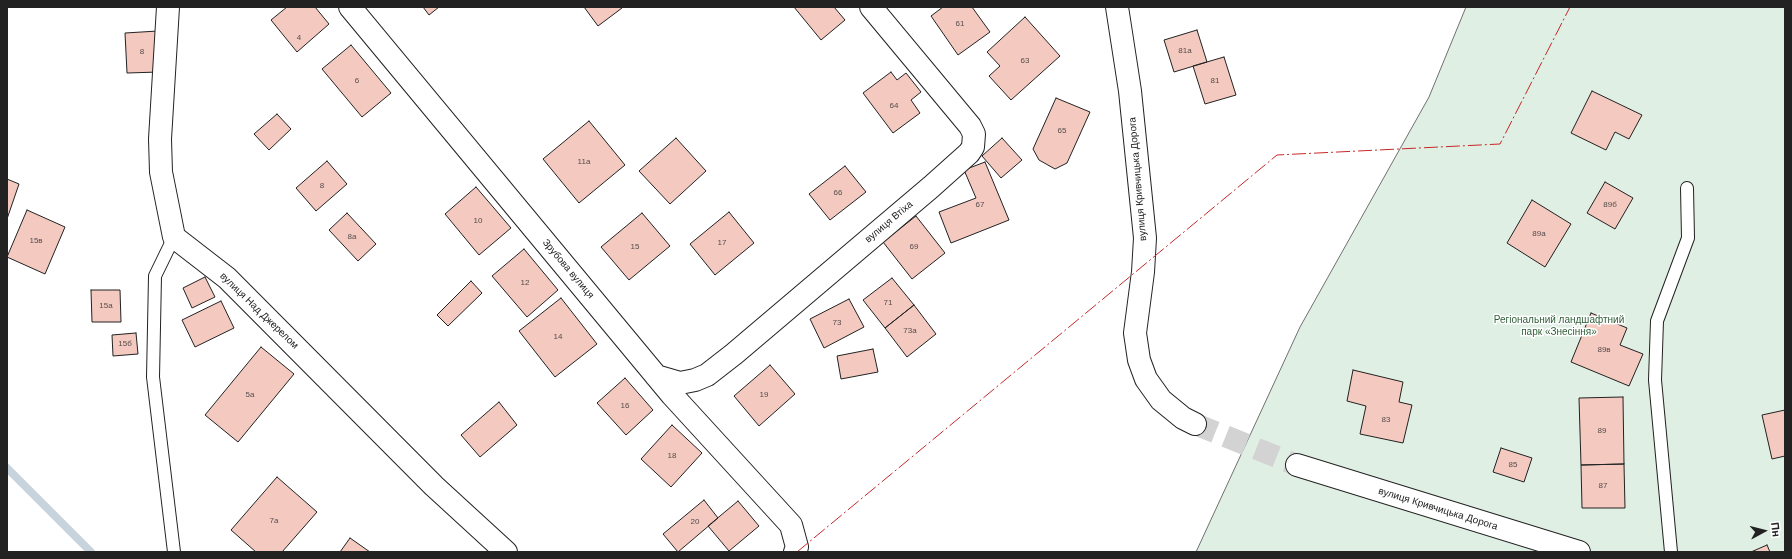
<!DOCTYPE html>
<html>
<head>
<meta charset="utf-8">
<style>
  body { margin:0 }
  #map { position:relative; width:1792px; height:559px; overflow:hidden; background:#fff; font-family:Arial,sans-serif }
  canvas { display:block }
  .frame { position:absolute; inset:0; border:8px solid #222; pointer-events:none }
  .north { position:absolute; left:1744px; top:511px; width:40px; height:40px; -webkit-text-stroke:3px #fff; paint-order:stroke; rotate:83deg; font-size:11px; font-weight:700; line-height:16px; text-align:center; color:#222 }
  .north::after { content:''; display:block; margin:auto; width:14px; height:18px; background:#222; clip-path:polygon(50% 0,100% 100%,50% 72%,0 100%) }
</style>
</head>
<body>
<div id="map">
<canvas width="1792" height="559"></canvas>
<div class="frame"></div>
<div class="north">Пн</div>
</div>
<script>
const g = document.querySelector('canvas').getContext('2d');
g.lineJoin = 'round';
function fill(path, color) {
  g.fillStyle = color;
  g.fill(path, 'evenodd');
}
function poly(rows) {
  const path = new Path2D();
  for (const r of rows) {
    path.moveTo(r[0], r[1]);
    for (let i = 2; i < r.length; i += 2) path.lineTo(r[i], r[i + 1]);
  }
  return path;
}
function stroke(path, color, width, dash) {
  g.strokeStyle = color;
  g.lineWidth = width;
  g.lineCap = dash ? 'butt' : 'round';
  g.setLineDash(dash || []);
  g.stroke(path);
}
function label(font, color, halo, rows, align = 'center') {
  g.font = font + ' Arial,sans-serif';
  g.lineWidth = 3;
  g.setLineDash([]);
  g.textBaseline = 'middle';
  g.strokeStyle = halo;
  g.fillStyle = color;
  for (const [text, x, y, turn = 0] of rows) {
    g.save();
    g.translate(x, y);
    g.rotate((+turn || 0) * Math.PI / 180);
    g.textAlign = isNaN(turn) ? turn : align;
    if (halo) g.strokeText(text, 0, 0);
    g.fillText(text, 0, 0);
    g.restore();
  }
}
const green = poly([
  [1466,7,1785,7,1785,552,1196,552,1300,327,1429,97,1466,7]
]);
fill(green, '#e0efe3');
stroke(green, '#6f6f6f', 1);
stroke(poly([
  [7,468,91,552]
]), '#c7d3dd', 8);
const building = poly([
  [287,7,315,7,329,24,297,52,271,20,287,7],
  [423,7,439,7,429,15,423,7],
  [584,7,621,7,622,8,598,26,584,7],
  [794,7,834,7,845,20,821,40,794,7],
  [943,7,972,7,990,32,958,55,931,16,943,7],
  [1025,17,1060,56,1011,100,989,76,1000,66,987,52,1025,17],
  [1197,30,1207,62,1174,72,1164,40,1197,30],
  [158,31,159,72,127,73,125,33,158,31],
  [351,45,391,93,362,117,322,69,351,45],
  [1224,57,1236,95,1205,104,1193,66,1224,57],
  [891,72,897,80,906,73,921,92,911,100,920,113,893,133,863,93,891,72],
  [1592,91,1642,115,1629,139,1615,132,1606,150,1571,133,1592,91],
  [1056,98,1090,112,1067,163,1055,169,1039,160,1033,149,1056,98],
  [277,114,291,129,269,150,254,134,277,114],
  [589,121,625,165,579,203,543,159,589,121],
  [676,138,706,171,670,204,639,171,676,138],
  [1002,138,1022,160,1001,178,982,156,1002,138],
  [327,161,347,184,316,211,296,188,327,161],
  [985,162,1009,220,951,243,939,212,976,198,964,170,985,162],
  [845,166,866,192,830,220,809,194,845,166],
  [7,179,19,184,7,219,7,179],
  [1605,182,1633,198,1615,229,1587,213,1605,182],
  [476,187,511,228,479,255,445,214,476,187],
  [1532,200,1571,224,1545,267,1507,243,1532,200],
  [27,210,65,227,45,274,7,257,27,210],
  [729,212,754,243,715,275,690,244,729,212],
  [347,213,376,244,358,261,329,230,347,213],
  [642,213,670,246,629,280,601,247,642,213],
  [916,216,945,253,912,279,883,242,916,216],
  [524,249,558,290,527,317,492,276,524,249],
  [205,277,215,297,192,308,183,288,205,277],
  [892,278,914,305,885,328,863,300,892,278],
  [471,281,482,293,448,326,437,315,471,281],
  [91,290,120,290,121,322,92,322,91,290],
  [561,298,597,344,555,377,519,331,561,298],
  [849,299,864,327,824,348,810,319,849,299],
  [221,301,234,328,195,347,182,320,221,301],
  [914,305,936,334,907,357,885,328,914,305],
  [1591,313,1627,328,1620,345,1643,354,1629,386,1571,362,1591,313],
  [136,333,138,354,113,356,112,335,136,333],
  [261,347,294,374,238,442,205,415,261,347],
  [873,349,878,372,841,379,837,356,873,349],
  [770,365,795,394,759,426,734,396,770,365],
  [1353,370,1403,382,1399,402,1412,405,1403,443,1360,434,1366,406,1347,401,1353,370],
  [625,378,653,410,626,435,597,403,625,378],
  [1623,397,1624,464,1581,465,1579,398,1623,397],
  [499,402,517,425,480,457,461,435,499,402],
  [1785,410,1785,456,1772,459,1762,415,1785,410],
  [672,425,702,453,671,487,641,459,672,425],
  [1501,448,1532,458,1524,482,1493,472,1501,448],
  [1624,464,1625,508,1582,508,1581,465,1624,464],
  [277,477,317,512,282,552,256,552,231,530,277,477],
  [704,500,718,518,678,552,663,534,704,500],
  [738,501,759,526,729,551,708,526,738,501],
  [350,538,370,552,340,552,350,538],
  [1767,545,1770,552,1751,552,1767,545]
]);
fill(building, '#f3c9c0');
stroke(building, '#222', 1);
stroke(poly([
  [1195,424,1297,465]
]), '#d3d3d3', 22, [22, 11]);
const lane = poly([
  [174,552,153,377,155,276,174,237],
  [1671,552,1655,380,1657,321,1688,238,1687,188]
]);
const street = poly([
  [168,7,160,139,161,172,174,237,227,278,434,486,506,552],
  [350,7,672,395,791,525,797,547,795,552],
  [1117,7,1130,91,1145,238,1143,272,1135,333,1139,360,1146,379,1161,400,1183,418,1195,424],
  [656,376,680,383,695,380,707,375,734,354,931,187,969,153,973,147,974,134,970,126,871,7],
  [1297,465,1579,552]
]);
stroke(lane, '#222', 14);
stroke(street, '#222', 24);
stroke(lane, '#fff', 12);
stroke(street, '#fff', 22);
stroke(poly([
  [797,552,1277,155,1500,144,1570,7]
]), '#c62828', 1, [14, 3, 2, 3]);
label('8px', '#564c4a', null, [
  ["61",960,24],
  ["4",299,38],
  ["81а",1185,51],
  ["8",142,52],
  ["63",1025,61],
  ["6",357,81],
  ["81",1215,81],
  ["64",894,106],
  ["65",1062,131],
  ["11а",584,162],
  ["8",322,186],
  ["66",838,193],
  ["67",980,205],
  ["89б",1610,205],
  ["10",478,221],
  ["89а",1539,234],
  ["8а",352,237],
  ["15в",36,241],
  ["17",722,243],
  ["15",635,247],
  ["69",914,247],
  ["12",525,283],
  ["71",888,303],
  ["15а",106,306],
  ["73",837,323],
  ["73а",910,331],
  ["14",558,337],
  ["15б",125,344],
  ["89в",1604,350],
  ["5а",250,395],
  ["19",764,395],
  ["16",625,406],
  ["83",1386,420],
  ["89",1602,431],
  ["18",672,456],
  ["85",1513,465],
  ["87",1603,486],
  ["7а",274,521],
  ["20",695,522]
]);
label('10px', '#222', '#fff', [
  ["вулиця Кривчицька Дорога",1138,179,-95],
  ["вулиця Втіха",889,222,-40],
  ["Зрубова вулиця",568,269,50],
  ["вулиця Над Джерелом",259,311,44],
  ["вулиця Кривчицька Дорога",1438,509,17]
]);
label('10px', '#2f5e38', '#fff', [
  ["Регіональний ландшафтний",1559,320],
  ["парк «Знесіння»",1559,332]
]);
</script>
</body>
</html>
